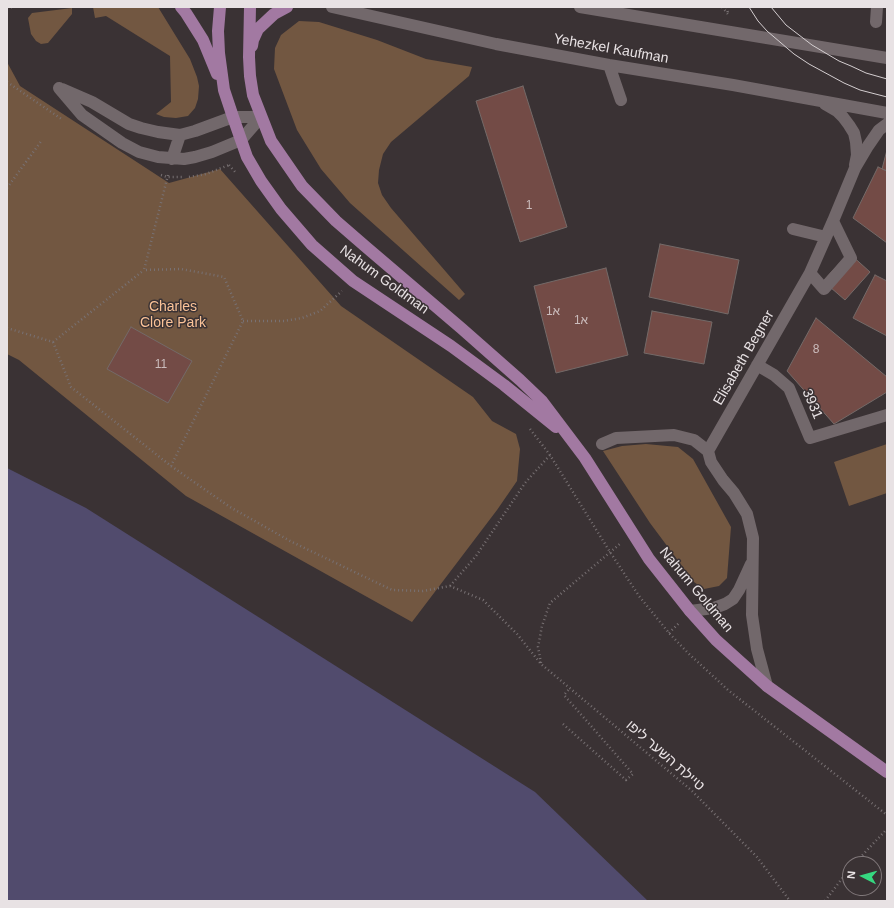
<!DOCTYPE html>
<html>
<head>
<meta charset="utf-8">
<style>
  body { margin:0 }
  #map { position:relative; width:894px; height:908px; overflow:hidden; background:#3a3234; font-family:Helvetica,sans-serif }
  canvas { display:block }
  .frame { position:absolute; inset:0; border:8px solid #e8e2e4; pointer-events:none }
  .north { position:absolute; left:842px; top:856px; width:40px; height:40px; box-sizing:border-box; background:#3a3234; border:1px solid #80787a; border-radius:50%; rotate:276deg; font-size:11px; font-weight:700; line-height:16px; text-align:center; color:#e8e2e4 }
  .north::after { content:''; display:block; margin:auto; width:14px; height:18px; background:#36d880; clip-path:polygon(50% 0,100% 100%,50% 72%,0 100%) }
</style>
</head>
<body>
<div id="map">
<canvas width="894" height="908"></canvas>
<div class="frame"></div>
<div class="north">N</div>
</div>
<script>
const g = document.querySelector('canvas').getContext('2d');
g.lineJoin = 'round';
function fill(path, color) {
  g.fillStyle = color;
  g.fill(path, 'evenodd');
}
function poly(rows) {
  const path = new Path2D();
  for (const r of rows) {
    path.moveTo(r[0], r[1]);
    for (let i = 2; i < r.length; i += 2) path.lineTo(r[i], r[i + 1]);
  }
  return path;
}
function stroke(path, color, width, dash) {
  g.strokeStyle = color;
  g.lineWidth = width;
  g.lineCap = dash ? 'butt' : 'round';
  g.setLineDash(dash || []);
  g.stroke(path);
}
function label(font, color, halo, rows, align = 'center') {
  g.font = font + ' Helvetica,Heebo,sans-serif';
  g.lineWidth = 3;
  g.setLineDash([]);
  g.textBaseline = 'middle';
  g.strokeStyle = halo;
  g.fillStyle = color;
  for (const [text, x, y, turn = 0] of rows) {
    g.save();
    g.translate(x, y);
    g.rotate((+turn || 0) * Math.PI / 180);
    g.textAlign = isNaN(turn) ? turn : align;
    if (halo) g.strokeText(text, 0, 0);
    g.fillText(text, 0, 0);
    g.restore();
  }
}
fill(poly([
  [93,7,158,7,190,59,197,77,199,86,198,99,195,108,188,116,176,118,164,117,156,114,171,102,170,56,106,16,95,18],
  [72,8,72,14,48,43,41,44,36,41,31,34,28,18,32,13],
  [299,21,319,22,377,40,426,59,472,67,469,76,391,142,383,154,379,170,378,183,382,195,391,208,465,294,459,300,350,203,321,169,297,130,274,69,275,48,281,35],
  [7,62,20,86,169,183,220,169,341,306,473,397,492,421,516,434,520,449,517,481,497,510,412,622,186,496,19,360,7,354],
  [646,444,678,447,693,459,731,527,727,578,719,586,704,589,694,582,650,523,603,451,622,446],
  [887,444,887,493,849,506,834,462]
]), '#725741');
fill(poly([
  [7,468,86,508,535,792,648,901,7,901]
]), '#514b6d');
const building = poly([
  [523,86,567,227,520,242,476,101,523,86],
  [887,150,887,171,882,169,887,150],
  [878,167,887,171,887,243,853,218,878,167],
  [660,244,739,260,728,314,649,297,660,244],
  [849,253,870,272,845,300,823,281,849,253],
  [606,268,628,355,556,373,534,286,606,268],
  [875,275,887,281,887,336,853,318,875,275],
  [652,311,712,322,704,364,644,353,652,311],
  [816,318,887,377,887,392,834,424,787,371,816,318],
  [131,327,192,361,168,403,107,369,131,327]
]);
fill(building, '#734b46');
stroke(building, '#746a68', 1);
stroke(poly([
  [722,7,728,14],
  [727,7,728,14],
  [7,8,12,7],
  [7,82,63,120],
  [229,165,236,173],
  [161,175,167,177,182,177],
  [168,175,144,270,181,269,224,277,243,321,171,466],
  [189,177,206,174,229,165],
  [7,188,42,140],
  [243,321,284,321,302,318,320,311,342,291],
  [7,328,53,342],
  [53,342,71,387,171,466,230,507,290,541,392,590,423,591,450,586,483,600,517,634,541,664,691,790,757,857,790,901],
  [53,342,144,270],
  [530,429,550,455,610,552,639,596,669,633,688,653,728,690,887,815],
  [450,586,476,556,525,483,550,455],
  [669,633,679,623],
  [541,663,538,647,542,626,550,603,621,543],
  [563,724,626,780,633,774,564,695,570,688],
  [854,864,887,829],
  [825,901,850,868]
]), '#787173', 2.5, [1, 3]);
stroke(poly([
  [332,7,496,44,609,65,733,85,887,113],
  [580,7,887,58],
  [876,22,877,7],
  [609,65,621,100],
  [59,88,82,115,122,143,139,152,158,157,184,159,195,157,212,152,241,140,261,117],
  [62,89,92,102,129,124,141,128,158,132,180,135,195,131,233,117,261,117],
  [825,104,837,111,843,117,849,125,854,133,856,142,857,155,855,165],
  [172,159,180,135],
  [793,229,826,237],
  [810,273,824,289,851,258,833,221],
  [757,365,774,375,789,388,810,438,887,415],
  [602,444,616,438,674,435,694,440,708,451],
  [690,611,714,608,725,604,733,599,739,590,751,564],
  [767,686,757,649,752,615,753,538,747,514,734,493,723,480,711,462,708,451,810,273,833,221,855,168,868,146,879,130,887,124]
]), '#72686b', 12);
stroke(poly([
  [181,7,186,13,203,40,217,74],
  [220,7,218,31,219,53,224,90,233,117,247,157,261,181,281,209,312,245,353,281,451,346,504,385,556,427],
  [250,7,249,57,250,76,253,95,271,141,302,186,336,221,366,247,461,328,520,380,542,401,585,458,649,559,690,611,716,640,767,686,887,772],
  [252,46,253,40,258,29,274,14,287,7]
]), '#a279a2', 12);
stroke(poly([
  [749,7,758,21,767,31,794,54,809,64,844,83,860,90,887,97],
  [771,7,786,25,812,45,839,61,851,66,866,73,887,79]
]), '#d4ced0', 1);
label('12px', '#cbbcbc', null, [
  ["1",529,206],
  ["1א",553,312],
  ["1א",581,321],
  ["8",816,350],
  ["11",161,365]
]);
label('14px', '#e8e2e4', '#3a3234', [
  ["Yehezkel Kaufman",611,49,10],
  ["Nahum Goldman",384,280,36],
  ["Elisabeth Begner",744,358,-60],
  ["3931",812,404,67],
  ["Nahum Goldman",696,590,50],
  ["טיילת השער ליפו",665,756,41]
]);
label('14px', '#fbc398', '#3a3234', [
  ["Charles",173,307],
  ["Clore Park",173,323]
]);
</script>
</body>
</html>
